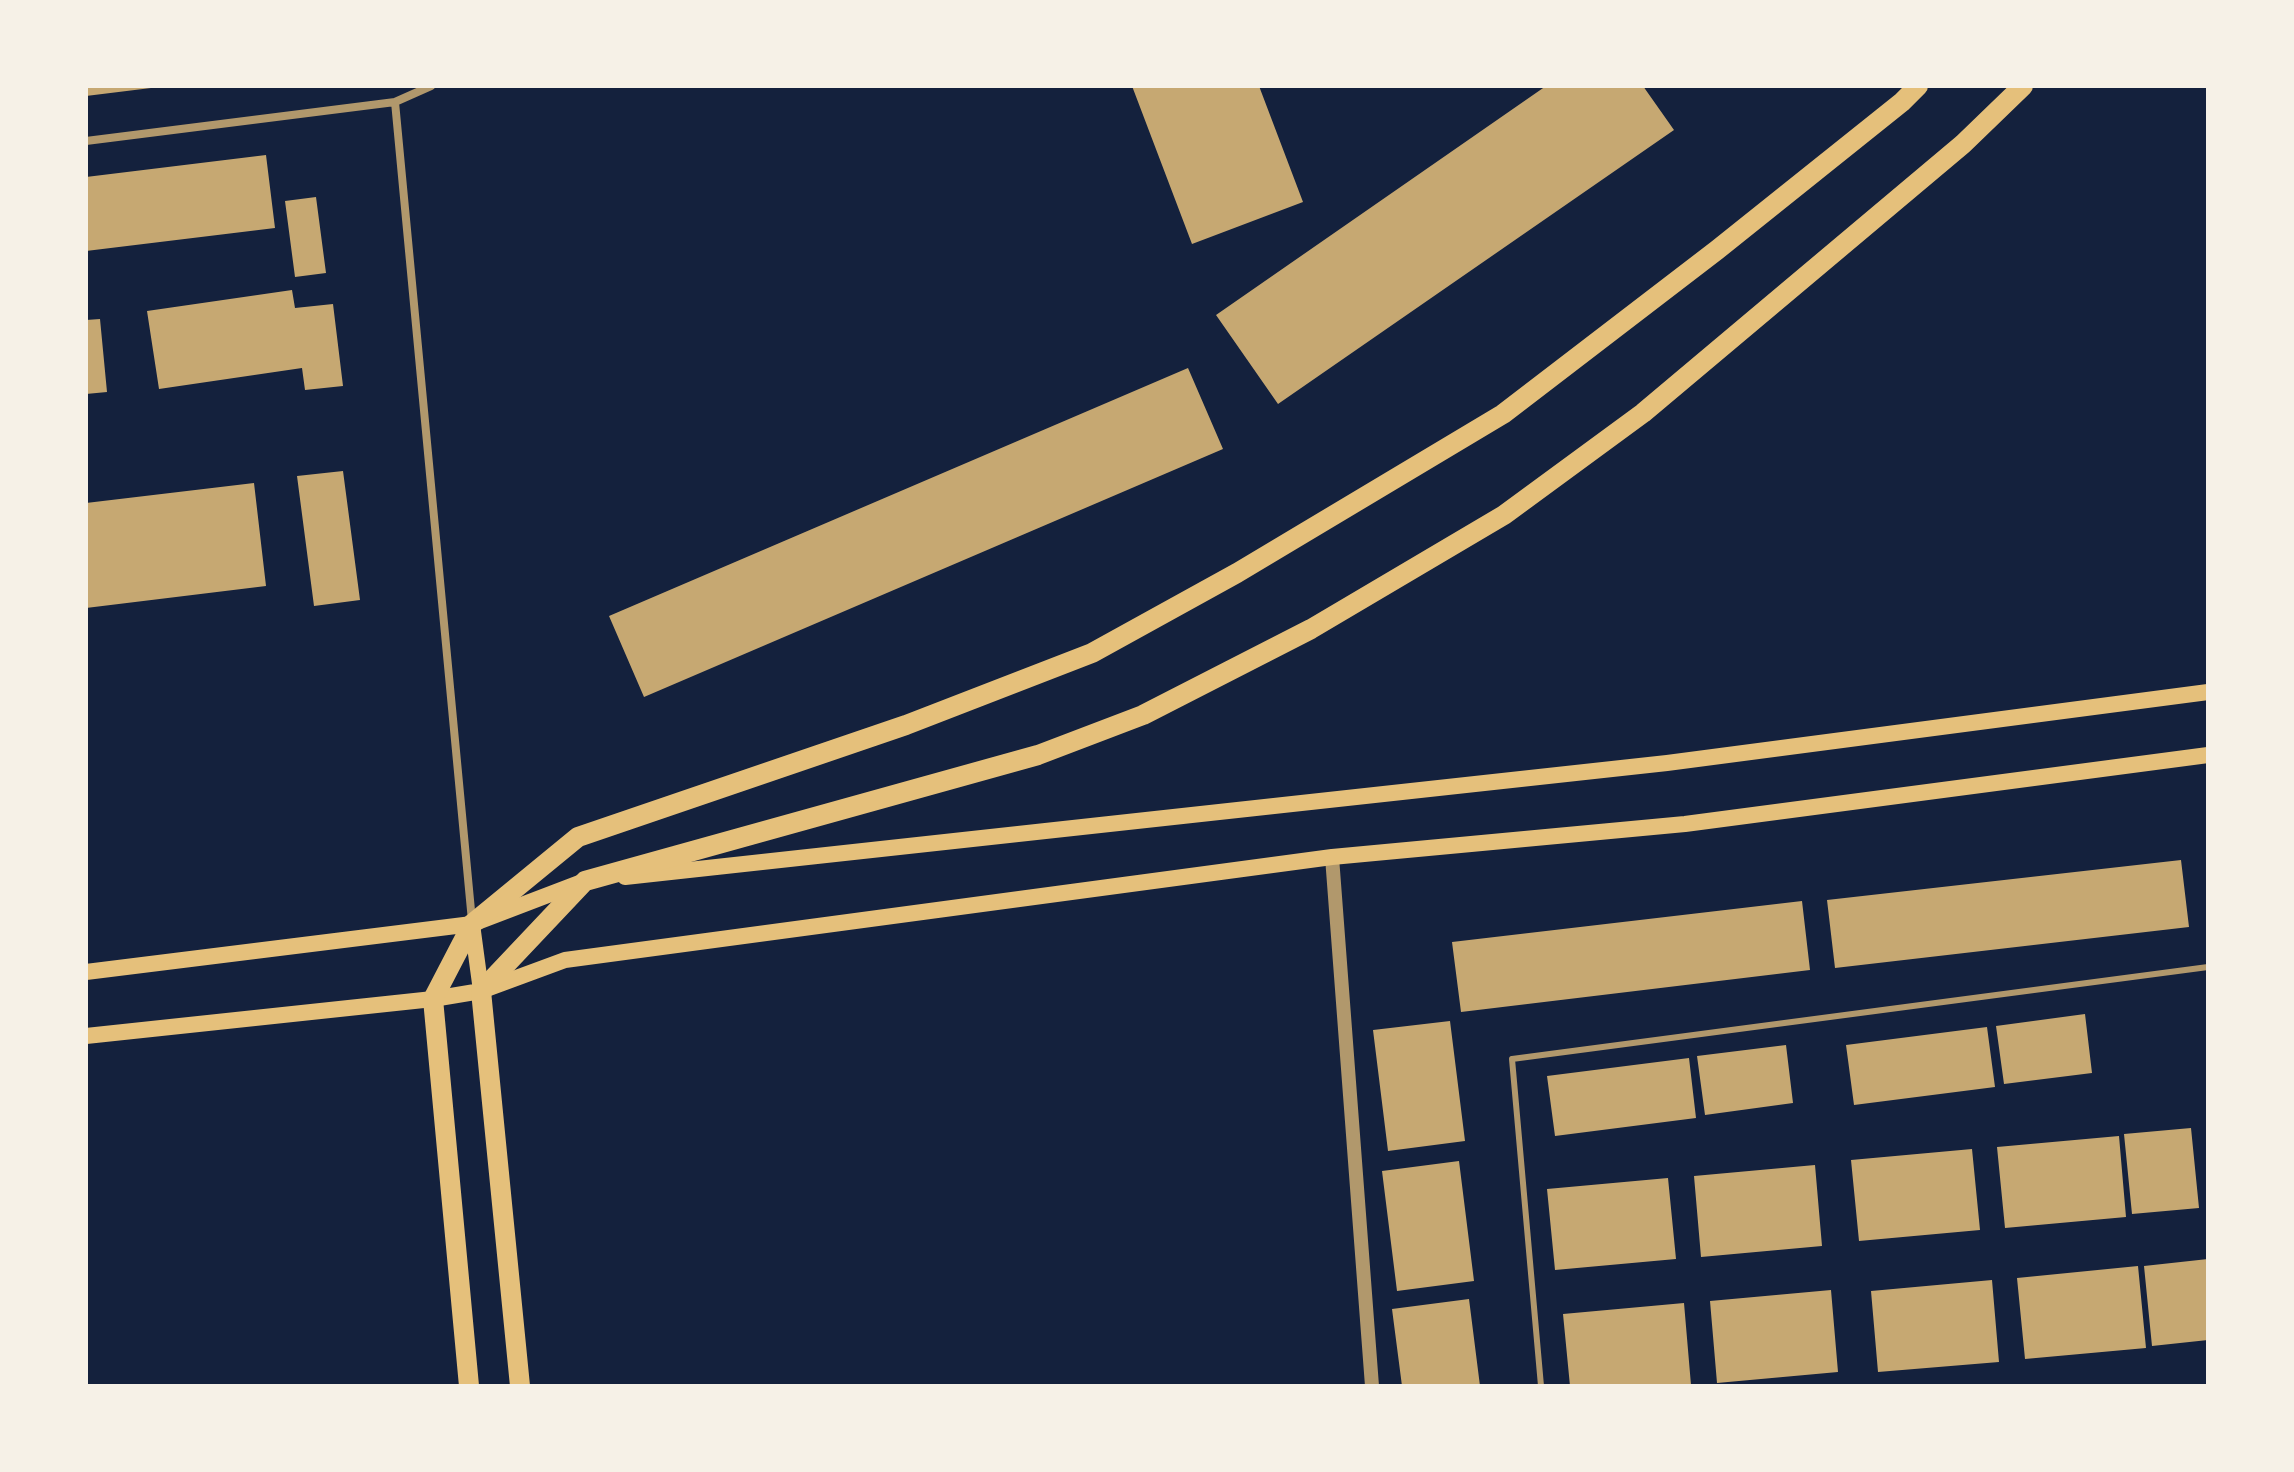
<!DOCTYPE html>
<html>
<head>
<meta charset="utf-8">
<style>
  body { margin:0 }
  #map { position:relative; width:2294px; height:1472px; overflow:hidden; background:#14213d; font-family:"Roboto Serif",serif }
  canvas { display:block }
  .frame { position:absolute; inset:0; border:88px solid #f6f1e7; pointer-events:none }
</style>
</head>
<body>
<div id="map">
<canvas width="2294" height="1472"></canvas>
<div class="frame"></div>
</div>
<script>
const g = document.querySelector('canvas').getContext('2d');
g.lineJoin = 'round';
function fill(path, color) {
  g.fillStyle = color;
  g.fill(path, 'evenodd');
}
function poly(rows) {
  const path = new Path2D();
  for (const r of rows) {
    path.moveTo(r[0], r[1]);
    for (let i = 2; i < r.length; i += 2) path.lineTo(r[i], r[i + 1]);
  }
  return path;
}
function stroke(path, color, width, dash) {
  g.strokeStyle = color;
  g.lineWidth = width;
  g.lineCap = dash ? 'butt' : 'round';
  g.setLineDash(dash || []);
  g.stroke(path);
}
fill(poly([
  [86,86,151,86,151,88,86,96],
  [1132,86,1259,86,1303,202,1192,244],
  [1546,86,1643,86,1674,130,1278,404,1216,315],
  [266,155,275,228,86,251,86,177],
  [316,197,326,273,295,277,285,201],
  [292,290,295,308,333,304,343,386,305,390,302,368,159,389,147,311],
  [100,319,107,392,86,394,86,320],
  [1188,368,1223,449,644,697,609,616],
  [343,471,360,600,314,606,297,476],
  [254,483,266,586,86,608,86,503],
  [2181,860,2189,927,1835,968,1827,900],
  [1802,901,1810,970,1461,1012,1452,942],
  [2085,1014,2092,1073,2004,1084,1996,1026],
  [1450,1021,1465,1141,1388,1151,1373,1030],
  [1987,1027,1995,1087,1854,1105,1846,1045],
  [1786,1045,1793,1103,1705,1115,1697,1056],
  [1689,1058,1696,1118,1555,1136,1547,1076],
  [2191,1128,2199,1208,2132,1214,2124,1134],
  [2119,1136,2126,1217,2005,1228,1997,1147],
  [1972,1149,1980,1230,1859,1241,1851,1160],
  [1459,1161,1474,1281,1397,1291,1382,1171],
  [1815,1165,1822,1246,1701,1257,1694,1176],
  [1668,1178,1676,1259,1555,1270,1547,1189],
  [2208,1259,2208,1340,2152,1346,2144,1266],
  [2138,1266,2146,1348,2025,1359,2017,1278],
  [1992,1280,1999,1362,1878,1372,1871,1291],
  [1831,1290,1838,1372,1717,1383,1710,1301],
  [1469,1299,1480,1386,1402,1386,1392,1309],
  [1684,1303,1691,1385,1570,1386,1563,1314]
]), '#c6a872');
stroke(poly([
  [1541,1386,1512,1059,2208,967]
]), '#b1986c', 6);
stroke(poly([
  [395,102,472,921],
  [86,141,395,102,431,86]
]), '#b1986c', 8);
stroke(poly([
  [1332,857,1372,1386]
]), '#b1986c', 14);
stroke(poly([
  [625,877,1667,763,2208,692],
  [472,924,481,991],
  [86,972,472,924,582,882],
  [86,1036,433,999,481,991,565,960,1332,857,1685,824,2208,755]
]), '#e5c07b', 16);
stroke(poly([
  [469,1386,433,999,472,924,578,837,906,725,1092,653,1237,573,1503,414,1717,250,1902,102,1918,86],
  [520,1386,481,991,585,881,1038,755,1143,715,1311,629,1504,515,1643,413,1963,144,2023,86]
]), '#e5c07b', 20);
</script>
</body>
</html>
